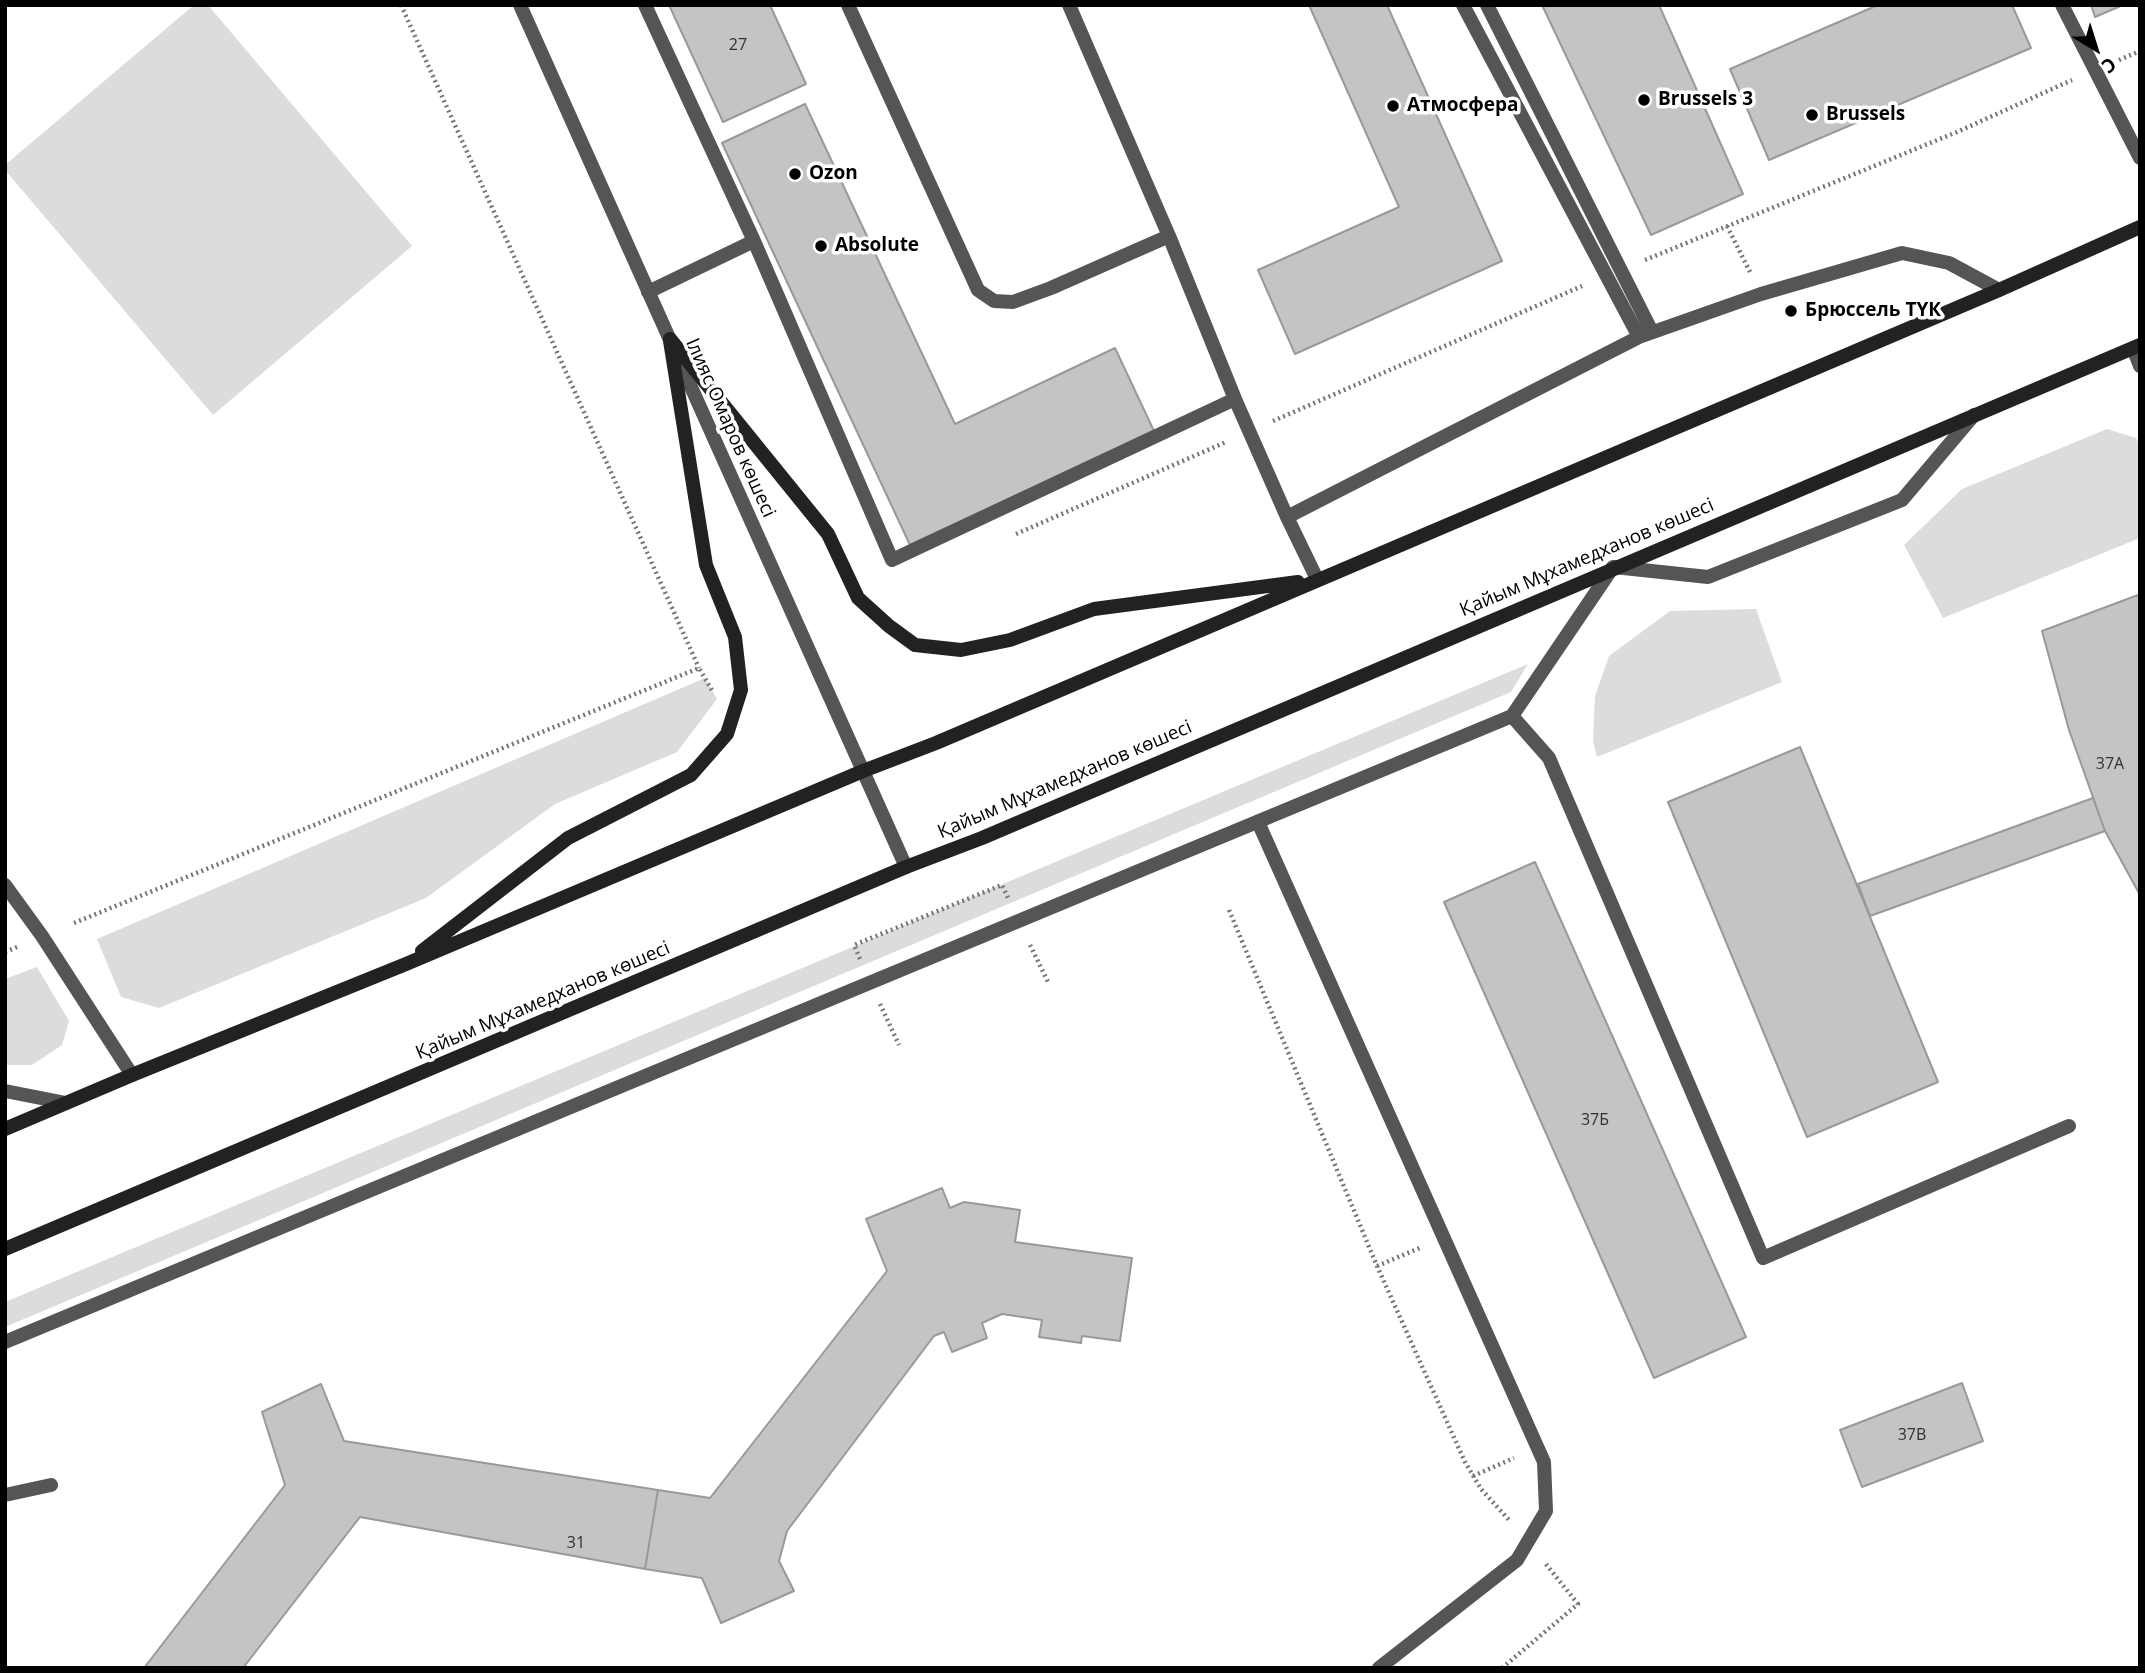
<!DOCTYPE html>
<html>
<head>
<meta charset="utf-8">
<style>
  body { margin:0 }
  #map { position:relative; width:2145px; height:1673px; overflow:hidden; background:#fff; font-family:"Open Sans",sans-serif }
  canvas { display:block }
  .frame { position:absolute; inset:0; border:7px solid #000; pointer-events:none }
  .north { position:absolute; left:2061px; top:14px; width:70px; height:70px; -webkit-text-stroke:5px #fff; paint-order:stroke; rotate:142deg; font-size:19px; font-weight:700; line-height:28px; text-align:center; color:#000 }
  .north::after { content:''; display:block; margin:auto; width:24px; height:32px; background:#000; clip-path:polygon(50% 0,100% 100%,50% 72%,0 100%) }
</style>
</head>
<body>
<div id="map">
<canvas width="2145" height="1673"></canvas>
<div class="frame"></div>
<div class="north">С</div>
</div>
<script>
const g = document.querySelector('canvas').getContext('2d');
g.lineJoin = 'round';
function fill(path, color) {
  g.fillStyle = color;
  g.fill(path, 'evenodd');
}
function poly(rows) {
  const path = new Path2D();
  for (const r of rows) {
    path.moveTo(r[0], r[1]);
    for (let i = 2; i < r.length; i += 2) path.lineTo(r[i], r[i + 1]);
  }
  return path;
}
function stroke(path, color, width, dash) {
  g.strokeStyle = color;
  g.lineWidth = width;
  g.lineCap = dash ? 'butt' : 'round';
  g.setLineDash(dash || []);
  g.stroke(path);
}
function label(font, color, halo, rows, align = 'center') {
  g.font = font + ' "Open Sans",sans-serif';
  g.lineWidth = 7;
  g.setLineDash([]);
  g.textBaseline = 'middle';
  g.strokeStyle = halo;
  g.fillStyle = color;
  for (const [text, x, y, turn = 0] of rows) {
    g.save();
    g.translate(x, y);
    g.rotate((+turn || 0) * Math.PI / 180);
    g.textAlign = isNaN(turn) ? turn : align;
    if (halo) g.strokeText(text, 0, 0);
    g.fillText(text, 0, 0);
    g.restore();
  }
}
fill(poly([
  [194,5,208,5,412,246,213,415,5,170,5,165],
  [2107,429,2136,438,2140,446,2140,538,1943,618,1904,545,1962,489],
  [1756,609,1782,682,1597,757,1593,741,1595,696,1609,656,1670,611],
  [1528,664,1511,692,5,1327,5,1302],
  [705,678,717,699,677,752,555,804,426,898,159,1008,121,997,97,939],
  [37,967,69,1021,62,1045,32,1065,5,1065,5,979]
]), '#dcdcdc');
const building = poly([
  [669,5,770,5,806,84,723,122,669,5],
  [1309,5,1387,5,1502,261,1295,354,1258,270,1399,207,1309,5],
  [1542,5,1659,5,1743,194,1651,235,1542,5],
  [1878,5,2012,5,2031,48,1769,160,1730,69,1878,5],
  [2091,5,2123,5,2095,17,2091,5],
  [805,104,955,424,1115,348,1154,431,910,545,722,143,805,104],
  [2138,595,2140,602,2140,895,2105,831,2069,730,2042,631,2138,595],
  [1800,747,1938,1082,1807,1137,1668,802,1800,747],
  [2093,798,2105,831,1870,916,1858,884,2093,798],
  [1535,862,1746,1337,1654,1378,1444,902,1535,862],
  [942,1188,950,1208,964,1202,1020,1210,1015,1242,1132,1258,1120,1341,1082,1336,1081,1343,1039,1337,1042,1320,1002,1314,982,1323,987,1338,952,1352,944,1332,934,1336,787,1531,779,1561,794,1591,721,1623,702,1578,645,1569,658,1490,710,1498,887,1271,866,1219,942,1188],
  [1962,1383,1983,1441,1862,1487,1840,1430,1962,1383],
  [321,1384,344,1441,658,1490,645,1569,360,1517,243,1668,144,1668,285,1485,262,1412,321,1384]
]);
fill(building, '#c4c4c4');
stroke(building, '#999', 2);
stroke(poly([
  [401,5,699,668],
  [2119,60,2140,51],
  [1727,226,1750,272],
  [1645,260,1957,132,2072,80],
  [1273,421,1582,286],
  [1016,534,1226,442],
  [1229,910,1377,1266,1465,1462,1481,1489,1510,1521],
  [74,923,699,668,713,692],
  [1030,945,1049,984],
  [5,952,17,947],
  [860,959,854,945,1002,885,1008,898],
  [880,1004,899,1045],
  [1377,1266,1422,1247],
  [1473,1476,1514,1458],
  [1502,1668,1578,1604,1545,1563]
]), '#777', 4.5, [2, 3.5]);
stroke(poly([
  [645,5,754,241,892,560,1235,399],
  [848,5,978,290,994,301,1013,302,1051,288,1169,236],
  [1069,5,1169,236,1235,399,1287,517,1317,579],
  [1463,5,1639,337],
  [1487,5,1652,332],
  [2062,5,2140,158],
  [648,292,754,241],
  [2133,348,2140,366],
  [1287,517,1639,337,1761,294,1902,253,1949,263,1999,290],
  [1614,567,1708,577,1902,500,1974,415],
  [1512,716,1549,758,1763,1258,2069,1126],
  [5,1091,66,1103],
  [5,1495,51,1485]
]), '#555', 14);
stroke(poly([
  [520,5,906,867],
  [1258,822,1544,1462,1546,1511,1517,1560,1379,1668],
  [5,885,42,936,132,1075],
  [5,1342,1512,716,1613,567]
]), '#555', 14);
stroke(poly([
  [670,339,828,534,858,598,889,626,915,645,961,650,1010,640,1094,609,1298,582],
  [422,951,568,838,691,775,727,734,741,690,735,637,706,565,670,341],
  [5,1129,132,1075,406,964,863,771,936,743,1999,290,2140,227],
  [5,1249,906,867,982,838,2140,345]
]), '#222', 14);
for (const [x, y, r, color] of [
  [1644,100,7,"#000"],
  [1393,106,7,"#000"],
  [1812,115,7,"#000"],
  [795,174,7,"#000"],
  [821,246,7,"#000"],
  [1791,311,7,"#000"]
]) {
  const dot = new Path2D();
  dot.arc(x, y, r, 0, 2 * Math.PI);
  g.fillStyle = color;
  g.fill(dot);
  stroke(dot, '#fff', 2.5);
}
label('16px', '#313131', null, [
  ["27",738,45],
  ["37А",2110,764],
  ["37Б",1595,1120],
  ["37В",1912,1435],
  ["31",576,1543]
]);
label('bold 19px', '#000', '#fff', [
  ["Brussels 3",1658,100],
  ["Атмосфера",1407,106],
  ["Brussels",1826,115],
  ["Ozon",809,174],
  ["Absolute",835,246],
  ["Брюссель ТҮК",1805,311]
], 'left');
label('19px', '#000', '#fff', [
  ["Ілияс Омаров көшесі",730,428,66],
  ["Қайым Мұхамедханов көшесі",1587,558,-23],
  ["Қайым Мұхамедханов көшесі",1065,780,-23],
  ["Қайым Мұхамедханов көшесі",543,1001,-23]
]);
</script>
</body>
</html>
